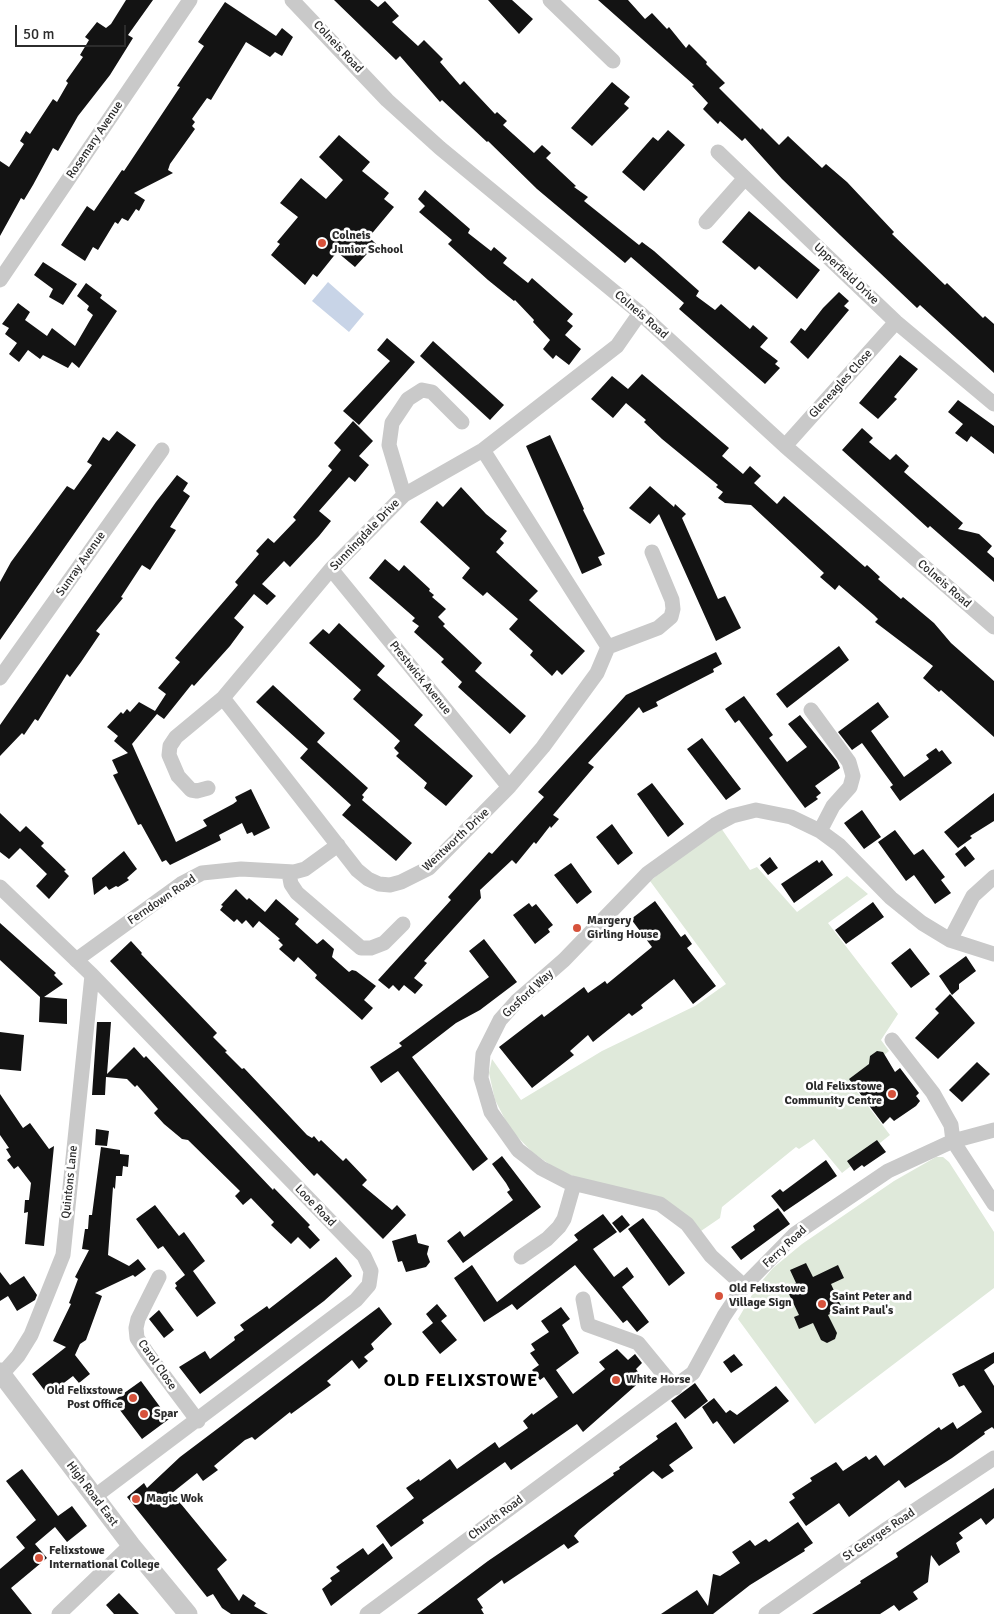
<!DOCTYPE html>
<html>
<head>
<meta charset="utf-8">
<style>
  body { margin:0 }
  #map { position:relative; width:994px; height:1614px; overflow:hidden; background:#fff; font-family:Signika,sans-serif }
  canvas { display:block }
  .scale { position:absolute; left:15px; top:25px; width:111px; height:22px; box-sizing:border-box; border:2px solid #2c2c2c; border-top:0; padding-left:6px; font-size:15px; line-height:18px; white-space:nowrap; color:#2c2c2c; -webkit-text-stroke:4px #fff; paint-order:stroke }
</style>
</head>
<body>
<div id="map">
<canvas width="994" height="1614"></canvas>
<div class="scale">50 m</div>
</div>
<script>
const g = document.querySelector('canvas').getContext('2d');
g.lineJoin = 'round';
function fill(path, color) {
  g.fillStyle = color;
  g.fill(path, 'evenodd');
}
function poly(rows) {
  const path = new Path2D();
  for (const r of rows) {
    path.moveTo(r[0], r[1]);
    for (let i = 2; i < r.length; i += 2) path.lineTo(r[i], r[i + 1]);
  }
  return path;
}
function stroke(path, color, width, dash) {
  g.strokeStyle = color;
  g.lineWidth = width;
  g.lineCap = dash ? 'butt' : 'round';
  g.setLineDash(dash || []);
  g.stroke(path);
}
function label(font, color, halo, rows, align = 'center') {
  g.font = font + ' Signika,sans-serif';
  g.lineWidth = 5;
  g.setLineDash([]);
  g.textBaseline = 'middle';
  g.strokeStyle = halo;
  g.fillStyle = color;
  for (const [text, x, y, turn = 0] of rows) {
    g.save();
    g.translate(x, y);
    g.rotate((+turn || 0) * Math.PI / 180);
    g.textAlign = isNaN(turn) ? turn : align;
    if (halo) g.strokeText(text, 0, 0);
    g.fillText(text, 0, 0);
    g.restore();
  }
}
fill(poly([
  [721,828,750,870,757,867,797,912,847,876,868,894,828,923,898,1014,881,1040,889,1051,878,1060,876,1068,855,1089,890,1135,842,1173,814,1139,799,1149,796,1147,722,1207,720,1218,701,1231,668,1202,585,1180,559,1171,532,1152,510,1129,495,1100,489,1073,492,1059,521,1100,602,1051,695,1006,726,984,650,881,693,846],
  [936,1157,943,1157,949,1162,994,1232,994,1288,815,1424,738,1319,756,1288,773,1268,802,1244,894,1181]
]), '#dfe9da');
fill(poly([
  [328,282,364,314,349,332,312,301]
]), '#c8d4e7');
fill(poly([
  [126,0,153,0,128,35,133,38,110,75,78,116,58,151,53,148,33,185,24,200,21,198,0,236,0,161,9,167,24,144,20,141,26,131,30,134,53,99,57,102,68,83,66,81,83,57,80,55,89,40,85,37,97,22,106,28,111,24],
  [334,0,370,0,378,7,385,1,399,16,392,22,418,46,424,40,443,59,440,62,460,85,464,81,495,114,497,112,507,121,503,125,534,153,542,145,551,153,546,158,576,186,574,187,588,197,584,201,639,245,642,242,654,251,699,291,696,296,715,310,721,304,750,329,753,325,768,338,760,347,778,361,775,364,780,368,765,384,679,309,684,303,631,257,625,263,537,189,488,141,487,142,442,100,440,102,400,56,396,60],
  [488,0,512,0,533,19,519,34],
  [598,0,628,0,645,19,652,13,667,29,669,27,686,48,689,44,707,62,706,64,725,83,719,88,761,130,762,128,779,145,788,136,822,168,826,164,847,182,894,232,892,234,945,285,947,283,983,318,985,316,994,324,994,373,920,305,917,308,840,235,782,179,745,138,742,141,720,121,718,124,703,109,708,103,692,86,694,85],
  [225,2,276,36,282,28,293,37,282,56,275,52,270,57,246,42,211,100,207,98,192,119,195,122,192,126,195,129,170,164,168,170,173,173,134,193,145,200,139,211,136,209,128,221,122,218,118,224,115,222,98,250,93,247,85,261,61,245,87,206,94,211,122,170,124,171,180,87,177,86,204,46,198,42],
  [612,82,630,97,624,104,629,108,592,146,571,128],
  [668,130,685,145,644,191,622,172,653,137,658,141],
  [339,135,370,162,362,171,389,193,384,199,394,207,369,237,376,244,355,267,337,252,317,277,313,274,305,285,271,255,280,244,277,242,298,217,280,203,301,178,326,199,343,180,319,157],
  [425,190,470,229,468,233,491,251,494,247,507,258,503,263,528,283,532,278,573,314,567,321,573,326,565,335,581,349,569,365,556,355,553,359,543,349,550,340,533,322,534,320,515,300,514,301,488,280,448,244,452,240,419,212,425,206,418,199],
  [749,211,820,270,797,299,759,266,755,270,722,242],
  [43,262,77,284,63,305,49,297,53,289,34,275],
  [86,283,102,295,100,298,117,311,79,368,72,362,68,368,43,355,40,359,28,350,19,362,9,354,17,343,5,334,9,328,2,324,18,303,30,312,25,320,47,336,52,328,75,346,93,315,87,310,89,306,77,296],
  [839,292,849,301,844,306,849,310,808,359,790,342,801,328,805,331,823,308],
  [387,338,415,362,359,425,343,411,390,361,377,350],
  [433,341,504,405,490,420,420,356],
  [900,355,918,369,894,397,897,399,878,419,859,403],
  [642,374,729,448,722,456,743,474,750,466,761,476,754,483,777,504,784,496,865,567,867,565,880,577,878,579,901,599,903,597,934,623,951,643,994,681,994,737,941,690,939,692,923,678,933,666,875,622,878,619,874,615,839,585,835,590,820,577,824,573,751,505,725,503,718,498,723,492,716,487,718,485,662,439,644,422,646,420,626,403,613,418,591,399,612,376,628,389],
  [958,400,994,426,994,454,971,436,967,442,955,433,963,424,948,412],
  [353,421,373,441,359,456,369,465,355,482,349,477,319,511,331,521,319,536,290,567,284,561,262,584,276,596,267,605,254,594,234,618,244,627,230,646,194,686,192,684,164,719,157,714,132,744,176,842,207,826,203,820,233,804,237,801,235,797,251,789,270,828,254,836,252,832,247,834,242,823,219,835,221,840,170,865,166,860,162,862,141,824,138,825,113,775,118,773,112,760,128,753,114,741,118,736,107,727,121,712,123,714,127,709,130,712,139,702,155,711,166,694,158,688,180,662,175,658,238,585,235,582,259,554,256,551,268,538,274,543,296,520,293,517,332,470,328,466,341,450,334,443],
  [862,428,873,438,869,442,890,460,896,454,909,466,904,472,963,523,958,529,979,534,992,546,987,552,994,558,994,582,930,526,928,528,842,450],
  [117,431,136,445,0,640,0,582,11,562,67,486,74,490,92,465,87,462,103,437,109,441],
  [550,435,584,509,583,510,605,554,598,557,602,565,582,574,526,446],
  [177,475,188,483,183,491,190,496,170,527,176,530,150,570,142,565,121,597,123,598,96,631,100,634,81,662,70,677,67,674,38,721,35,719,24,735,22,733,0,756,0,725,156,502],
  [650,486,674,507,675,504,686,514,682,518,718,599,725,596,741,628,716,641,659,514,650,524,629,508],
  [461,487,486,514,507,531,500,539,504,543,496,552,538,591,529,600,585,651,562,675,557,670,552,676,530,655,533,651,509,629,518,619,487,592,483,596,462,578,470,568,420,522,437,501,443,507],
  [385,559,399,571,404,565,430,589,429,591,434,595,432,597,446,609,438,617,445,624,443,626,482,663,475,671,526,716,510,734,458,687,462,682,441,662,444,659,414,632,419,626,412,621,415,618,369,578],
  [339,623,385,666,377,675,423,715,414,725,473,776,446,806,424,788,427,783,396,756,399,753,394,748,400,741,353,699,361,690,309,643,323,629,329,634],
  [839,646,849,660,787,708,776,694],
  [716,652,722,664,713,669,714,672,656,702,658,706,643,713,639,707,588,763,594,767,553,815,559,819,551,828,550,826,536,844,534,842,516,864,512,860,480,890,481,898,424,961,427,963,414,978,423,985,415,994,404,985,399,991,393,985,389,989,378,980,451,900,448,897,489,852,492,854,544,797,538,792,626,695],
  [273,685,325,733,317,742,368,788,362,795,364,797,362,800,412,843,396,861,342,815,351,805,300,758,308,749,256,702],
  [744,696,773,735,769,738,787,762,807,747,788,724,800,715,837,761,840,768,815,786,821,793,816,797,818,799,805,808,739,720,735,723,725,709],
  [878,702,889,717,871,731,904,777,929,759,926,755,936,748,939,752,942,750,952,763,900,801,890,787,893,785,862,743,852,750,838,732],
  [702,738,741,789,726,800,687,749],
  [652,783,684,824,668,837,637,794],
  [994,793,994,821,970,836,972,838,958,848,944,832],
  [862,810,881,837,864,849,844,823],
  [0,813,20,832,26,826,44,843,41,846,66,870,64,871,69,876,49,899,36,886,47,874,20,848,9,859,0,852],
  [612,824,633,853,618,865,596,837],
  [895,830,914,855,923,849,945,877,941,880,951,893,935,904,914,875,906,881,878,842],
  [965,846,975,859,965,867,955,854],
  [124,851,137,869,127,878,129,880,118,887,116,886,109,890,106,886,94,895,92,878],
  [770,857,778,868,768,875,760,865],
  [817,860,819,863,822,860,833,875,794,903,781,884],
  [571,863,592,892,577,904,554,875],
  [236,889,247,900,249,898,265,912,276,899,299,919,295,924,317,944,323,939,334,949,332,957,349,972,352,970,356,971,376,986,364,1000,373,1008,362,1020,315,978,317,975,298,957,294,962,279,949,283,945,278,940,280,939,259,921,253,928,246,920,242,924,237,919,234,922,220,910,223,906,221,905],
  [655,901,681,937,685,934,692,944,687,948,716,986,693,1004,674,979,641,1005,643,1008,632,1016,629,1013,593,1042,588,1035,570,1051,574,1055,532,1088,499,1047,542,1014,544,1017,584,987,588,993,605,981,607,984,652,947,631,919],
  [873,902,884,917,846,944,835,930],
  [529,903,532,907,536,904,553,925,548,929,550,932,535,944,513,915],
  [0,923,56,973,54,975,63,984,44,997,67,999,67,1024,39,1022,40,997,0,960],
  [484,939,517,982,480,1010,456,1023,412,1057,488,1159,473,1171,398,1071,381,1083,370,1067,402,1046,399,1043,489,977,469,951],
  [131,941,142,953,141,954,217,1033,213,1037,227,1051,225,1052,242,1069,244,1068,307,1135,312,1138,314,1136,319,1142,321,1140,343,1161,346,1158,367,1180,362,1185,392,1210,397,1205,406,1215,383,1239,317,1173,314,1176,110,961],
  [910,948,930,974,911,988,891,963],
  [966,956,976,971,959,984,959,989,952,995,939,976],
  [950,994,975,1023,938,1059,915,1038,939,1013,935,1009],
  [97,1022,111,1022,107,1074,134,1047,144,1058,146,1056,273,1190,274,1188,310,1225,308,1227,320,1240,310,1249,298,1237,291,1244,271,1225,274,1222,251,1198,243,1205,235,1196,240,1191,188,1140,182,1139,164,1124,154,1113,158,1109,137,1085,135,1087,127,1079,106,1077,105,1095,92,1095],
  [0,1032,24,1035,21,1071,0,1069],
  [877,1051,883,1052,895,1072,900,1068,919,1093,916,1096,920,1101,916,1106,894,1121,890,1117,883,1124,849,1079,869,1064,870,1056],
  [977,1062,990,1074,962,1102,949,1090],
  [0,1094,23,1128,30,1123,49,1149,54,1146,44,1246,25,1244,28,1212,24,1213,25,1200,29,1200,31,1183,18,1166,14,1169,7,1160,11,1157,6,1149,9,1148,0,1135],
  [96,1129,109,1131,107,1146,95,1145],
  [877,1140,886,1152,864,1167,862,1165,854,1171,847,1161],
  [101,1147,120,1150,120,1154,129,1155,128,1167,123,1166,122,1176,116,1176,115,1189,113,1187,108,1255,129,1266,138,1259,146,1269,135,1277,133,1275,95,1293,102,1296,86,1340,80,1344,75,1355,90,1374,79,1383,73,1376,48,1395,32,1374,66,1347,53,1341,71,1304,69,1303,78,1279,75,1277,89,1250,82,1249,85,1229,88,1229,89,1215,92,1215],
  [502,1156,541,1207,463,1263,447,1241,460,1231,464,1237,513,1200,507,1192,510,1190,506,1183,492,1164],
  [826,1160,837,1176,784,1212,771,1196,780,1189,783,1192],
  [155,1205,179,1236,184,1232,205,1261,193,1271,216,1303,197,1317,175,1288,177,1286,175,1283,185,1275,163,1246,158,1249,136,1219],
  [778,1208,790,1224,741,1260,731,1247,755,1230,753,1226],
  [603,1214,617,1232,593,1249,614,1277,627,1267,634,1277,622,1287,649,1322,637,1332,627,1320,623,1323,575,1265,517,1310,512,1304,484,1322,454,1278,472,1265,497,1302,578,1240,574,1235],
  [622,1215,630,1225,620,1233,612,1223],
  [643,1218,685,1273,669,1286,628,1229],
  [416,1234,418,1243,429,1246,427,1254,430,1262,426,1267,406,1272,402,1261,398,1262,392,1241],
  [336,1257,352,1276,324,1301,200,1394,179,1367,205,1351,210,1359,235,1340,234,1337,244,1330,240,1325,267,1306,269,1309],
  [806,1263,813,1277,838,1265,844,1278,831,1284,842,1308,828,1315,837,1333,835,1339,827,1343,821,1340,813,1323,799,1329,794,1317,799,1315,786,1288,796,1283,790,1270],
  [0,1272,10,1285,24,1276,37,1295,35,1300,17,1311,8,1296,0,1301],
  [437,1304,447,1316,441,1321,457,1340,440,1354,422,1332,433,1323,426,1314],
  [379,1307,392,1324,371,1344,374,1349,364,1357,368,1361,359,1369,352,1360,327,1381,331,1385,291,1414,290,1412,255,1440,252,1437,245,1440,214,1466,218,1470,203,1481,197,1473,172,1493,227,1560,217,1569,239,1601,243,1594,256,1603,254,1606,268,1614,231,1614,222,1608,213,1594,207,1597,127,1497,144,1483,147,1488,180,1457],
  [561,1307,570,1319,562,1325,579,1353,556,1370,573,1394,605,1369,599,1362,617,1349,628,1360,635,1354,642,1363,636,1369,643,1379,583,1432,577,1424,511,1470,505,1462,422,1520,424,1523,391,1547,376,1526,414,1498,406,1488,419,1479,420,1481,450,1459,457,1469,495,1442,499,1448,528,1428,523,1421,532,1413,533,1415,558,1397,544,1377,540,1380,532,1370,539,1365,530,1353,535,1350,531,1344,549,1332,541,1321],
  [159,1310,174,1330,164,1338,149,1319],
  [994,1352,994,1363,984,1370,994,1386,994,1429,992,1427,984,1432,985,1434,952,1458,905,1488,899,1480,849,1517,839,1503,806,1526,789,1502,795,1498,792,1494,812,1481,810,1478,836,1462,843,1471,866,1456,869,1460,876,1455,884,1466,939,1427,941,1430,953,1422,957,1429,982,1412,964,1385,959,1387,952,1374],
  [734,1354,743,1365,731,1373,723,1362],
  [141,1381,169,1419,142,1439,113,1401],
  [695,1383,708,1401,685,1419,671,1401],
  [776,1386,789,1401,734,1444,717,1421,713,1424,702,1407,714,1398,726,1413,730,1410,737,1415],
  [676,1422,693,1448,669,1465,674,1471,662,1479,653,1471,579,1530,574,1536,579,1542,568,1549,564,1544,504,1584,502,1580,477,1599,483,1608,481,1609,484,1614,417,1614,488,1561,614,1475,613,1473,620,1469,619,1467,658,1439,656,1436],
  [22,1469,58,1516,72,1506,87,1526,67,1542,55,1527,35,1544,47,1558,11,1588,32,1614,0,1614,0,1569,25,1548,16,1537,36,1520,6,1481],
  [994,1488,994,1518,986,1525,981,1518,959,1533,963,1538,956,1543,960,1552,939,1566,931,1555,928,1582,913,1592,918,1599,899,1611,894,1605,880,1614,812,1614,861,1583,860,1581,898,1557,896,1553],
  [798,1522,813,1543,804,1549,805,1551,750,1585,713,1614,661,1614,697,1590,708,1606,713,1574,720,1576,740,1563,732,1552,750,1540,755,1546,766,1539,769,1542],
  [383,1543,393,1558,331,1606,322,1589,332,1581,330,1578,340,1571,336,1567,363,1548,368,1555],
  [119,1593,139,1614,114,1614,106,1605]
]), '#131313');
stroke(poly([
  [292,0,387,100,440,148,640,313,785,446,994,627],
  [550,0,613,61],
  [718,152,745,178],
  [706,222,745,178,896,322,994,404],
  [0,280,190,0],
  [785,446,896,322],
  [483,450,608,647],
  [404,495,389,445,392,423,408,399,422,390,432,392,462,422],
  [331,569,509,787],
  [0,678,162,450],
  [223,698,357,870,368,879,379,884,390,885,401,882,429,868,509,787,543,747,597,673,608,647,658,628,671,617,673,609,672,600,652,552],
  [811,710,849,762,853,776,850,787,833,806,820,831],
  [208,788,197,791,191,790,178,776,169,755,170,746,176,737,223,698,331,569,404,495,483,450,617,346,640,313],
  [289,873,291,884,297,893,361,948,371,948,384,943,403,924],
  [0,887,92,975,364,1256,371,1271,369,1285,356,1300,94,1497],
  [950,940,973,896,994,877],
  [76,960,181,884,202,873,241,869,294,872,305,869,338,845],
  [892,1040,933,1093,951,1125,953,1141,994,1204],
  [521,1257,547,1239,559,1227,564,1219,574,1184],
  [159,1277,138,1319,136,1328,137,1338,147,1353,198,1421],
  [744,1286,711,1256,687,1224,660,1204,568,1182,541,1168,518,1150,491,1112,481,1078,483,1054,500,1020,517,1001,564,960,648,873,715,825,732,816,756,810,791,817,820,831,839,845,891,898,922,923,950,940,994,954],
  [583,1299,588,1325,638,1343,675,1388],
  [2,1374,18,1356,31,1335,63,1255,92,975],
  [59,1614,131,1545],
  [367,1614,693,1373,724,1316,744,1286,795,1234,888,1171,953,1141,994,1130],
  [766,1614,887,1529,994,1458]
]), '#c9c9c9', 15);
stroke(poly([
  [0,1372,131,1545,188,1614]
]), '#c9c9c9', 19);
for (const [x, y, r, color] of [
  [322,243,5,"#d6523b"],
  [577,928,5,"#d6523b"],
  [892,1094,5,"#d6523b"],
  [719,1296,5,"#d6523b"],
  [822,1304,5,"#d6523b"],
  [616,1380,5,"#d6523b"],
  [133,1398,5,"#d6523b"],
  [144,1414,5,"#d6523b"],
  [136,1499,5,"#d6523b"],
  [39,1558,5,"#d6523b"]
]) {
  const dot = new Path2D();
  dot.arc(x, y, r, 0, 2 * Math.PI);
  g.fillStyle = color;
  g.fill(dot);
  stroke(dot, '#fff', 2);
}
label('12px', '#2c2c2c', '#fff', [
  ["Colneis Road",338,47,47],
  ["Rosemary Avenue",95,140,-56],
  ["Upperfield Drive",846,274,43],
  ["Colneis Road",641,315,41],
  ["Gleneagles Close",841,384,-48],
  ["Sunningdale Drive",365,535,-46],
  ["Sunray Avenue",81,564,-55],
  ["Colneis Road",944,584,41],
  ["Prestwick Avenue",420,678,51],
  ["Wentworth Drive",456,840,-43],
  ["Ferndown Road",162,900,-34],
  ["Gosford Way",528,994,-43],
  ["Quintons Lane",70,1182,-84],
  ["Looe Road",315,1206,46],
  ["Ferry Road",785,1247,-43],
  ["Carol Close",157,1365,55],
  ["High Road East",92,1494,53],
  ["Church Road",496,1518,-37],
  ["St Georges Road",879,1535,-34]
]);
label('bold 12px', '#2c2c2c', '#fff', [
  ["Colneis",332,236],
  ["Junior School",332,250],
  ["Margery",587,921],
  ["Girling House",587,935],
  ["Old Felixstowe",882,1087,"right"],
  ["Community Centre",882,1101,"right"],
  ["Old Felixstowe",729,1289],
  ["Village Sign",729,1303],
  ["Saint Peter and",832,1297],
  ["Saint Paul's",832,1311],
  ["White Horse",626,1380],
  ["Old Felixstowe",123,1391,"right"],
  ["Post Office",123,1405,"right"],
  ["Spar",154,1414],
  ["Magic Wok",146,1499],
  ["Felixstowe",49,1551],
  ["International College",49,1565]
], 'left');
g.letterSpacing = '1px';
label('bold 18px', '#000', '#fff', [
  ["OLD FELIXSTOWE",461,1381]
]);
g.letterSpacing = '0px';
</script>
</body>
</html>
